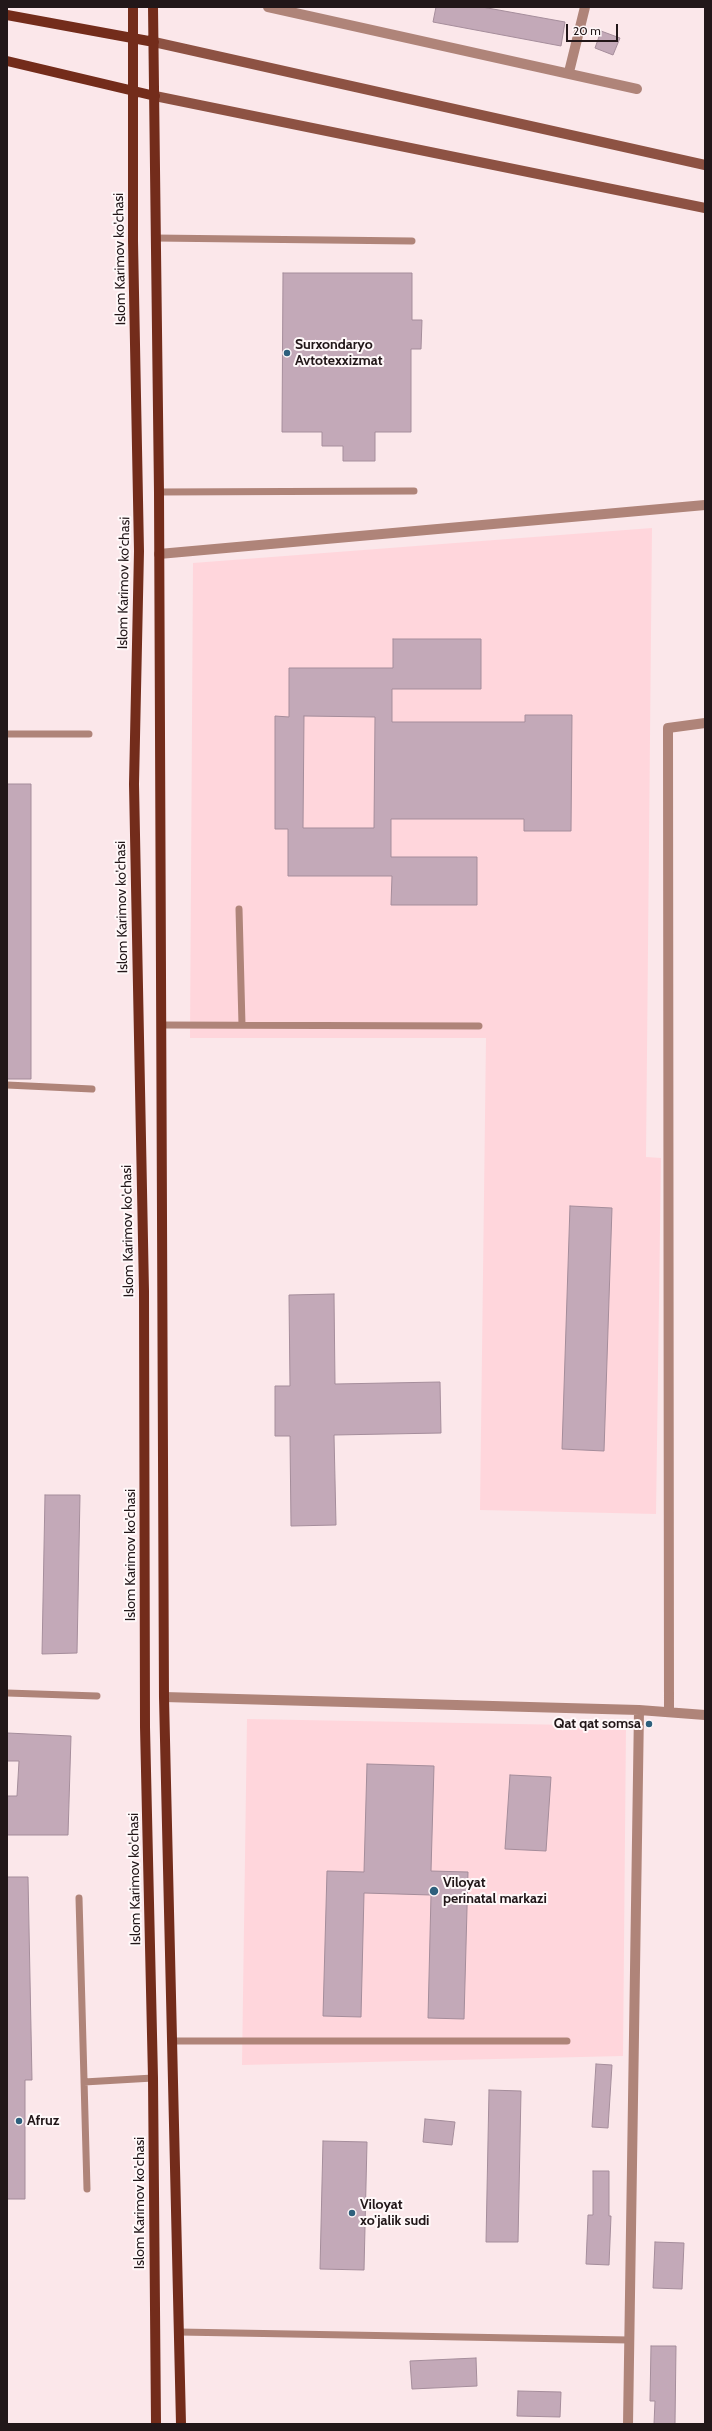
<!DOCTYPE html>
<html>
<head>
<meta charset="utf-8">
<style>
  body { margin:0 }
  #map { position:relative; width:712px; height:2431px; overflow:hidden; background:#fbe7ea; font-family:Cabin,sans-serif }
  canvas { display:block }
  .frame { position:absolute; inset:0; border:8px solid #221719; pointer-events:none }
  .scale { position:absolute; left:566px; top:24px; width:52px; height:18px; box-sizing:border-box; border:2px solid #221719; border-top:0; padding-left:5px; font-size:12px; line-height:14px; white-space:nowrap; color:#221719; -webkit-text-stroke:3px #fff8f9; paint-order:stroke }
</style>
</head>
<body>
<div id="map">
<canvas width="712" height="2431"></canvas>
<div class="frame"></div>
<div class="scale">20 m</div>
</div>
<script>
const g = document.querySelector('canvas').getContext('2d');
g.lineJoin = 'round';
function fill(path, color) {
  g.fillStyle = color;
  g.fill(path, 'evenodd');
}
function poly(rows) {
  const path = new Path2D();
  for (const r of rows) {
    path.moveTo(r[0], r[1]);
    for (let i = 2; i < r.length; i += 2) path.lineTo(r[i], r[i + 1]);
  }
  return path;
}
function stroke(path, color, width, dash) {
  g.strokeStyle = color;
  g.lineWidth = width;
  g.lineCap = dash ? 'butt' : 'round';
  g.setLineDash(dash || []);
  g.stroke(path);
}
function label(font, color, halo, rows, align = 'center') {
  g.font = font + ' Cabin,sans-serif';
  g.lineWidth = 4;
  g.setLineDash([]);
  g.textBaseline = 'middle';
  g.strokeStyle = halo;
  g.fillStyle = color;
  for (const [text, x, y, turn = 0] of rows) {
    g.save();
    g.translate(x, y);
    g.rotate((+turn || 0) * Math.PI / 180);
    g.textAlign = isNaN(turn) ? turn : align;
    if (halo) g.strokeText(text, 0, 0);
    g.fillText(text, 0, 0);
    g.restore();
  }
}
fill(poly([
  [652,528,646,1157,661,1158,656,1514,480,1510,486,1038,190,1038,193,563],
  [247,1719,626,1726,623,2056,242,2065]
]), '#ffd6dc');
const building = poly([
  [436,7,482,7,565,22,561,46,433,22,436,7],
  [601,31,620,38,613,55,595,48,601,31],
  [283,273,412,273,412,320,422,320,421,349,411,349,411,432,375,432,375,461,343,461,343,446,322,446,322,432,282,432,283,273],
  [393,639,481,639,481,689,392,689,392,722,525,722,525,715,572,715,571,831,524,831,524,819,391,819,391,857,477,857,477,905,391,905,392,876,288,876,288,829,275,829,275,716,289,717,289,668,393,668,393,639],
  [304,716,375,717,374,828,303,828,304,716],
  [7,784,31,784,31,1079,7,1079,7,784],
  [570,1206,612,1208,604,1451,562,1449,570,1206],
  [334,1294,335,1384,440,1382,441,1433,334,1435,336,1525,291,1526,290,1436,275,1436,275,1386,290,1386,289,1295,334,1294],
  [45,1495,80,1495,77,1653,42,1654,45,1495],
  [7,1733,71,1736,68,1835,7,1835,7,1796,17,1796,19,1761,7,1761,7,1733],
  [367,1764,434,1766,431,1871,468,1872,464,2019,428,2018,431,1895,364,1893,361,2017,323,2016,327,1871,364,1872,367,1764],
  [510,1775,551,1777,546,1851,505,1849,510,1775],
  [7,1877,28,1877,32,2080,25,2080,25,2199,7,2199,7,1877],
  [596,2064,612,2065,608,2128,592,2127,596,2064],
  [489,2090,521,2091,518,2242,486,2242,489,2090],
  [425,2119,455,2122,452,2145,423,2142,425,2119],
  [323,2141,367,2142,364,2270,320,2269,323,2141],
  [593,2171,609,2171,609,2216,611,2216,609,2265,586,2264,588,2215,593,2215,593,2171],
  [655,2242,684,2243,682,2289,653,2288,655,2242],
  [651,2346,676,2346,675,2424,654,2424,655,2401,650,2401,651,2346],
  [476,2358,477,2386,412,2389,410,2361,476,2358],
  [518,2391,561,2392,560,2417,517,2416,518,2391]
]);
fill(building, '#c3a9b8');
stroke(building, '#a58d9b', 1);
stroke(poly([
  [155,238,412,241],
  [159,492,414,491],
  [7,734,89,734],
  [239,909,242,1025],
  [161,1025,479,1026],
  [7,1085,92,1089],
  [7,1693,97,1696],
  [79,1898,87,2189],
  [172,2041,567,2041],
  [84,2082,153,2078],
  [179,2332,629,2340]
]), '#af8479', 7);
stroke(poly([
  [268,7,637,89],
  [569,72,585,7],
  [159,554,705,505],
  [164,1697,639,1710,705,1715],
  [669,1712,668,728,705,723],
  [628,2424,639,1710]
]), '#af8479', 10);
stroke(poly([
  [154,42,705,165],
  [155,96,705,208]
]), '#8d5243', 10);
stroke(poly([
  [133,7,133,241,139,551,134,784,144,1291,145,1727,153,2078,156,2424],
  [153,7,159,492,164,1697,181,2424],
  [7,15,154,42],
  [7,61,155,96]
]), '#732c1b', 10);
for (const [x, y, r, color] of [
  [287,353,4,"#2e607d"],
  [649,1724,4,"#2e607d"],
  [434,1891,5,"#2e607d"],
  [19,2121,4,"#2e607d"],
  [352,2213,4,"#2e607d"]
]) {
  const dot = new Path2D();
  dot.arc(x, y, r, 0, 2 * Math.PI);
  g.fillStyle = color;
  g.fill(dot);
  stroke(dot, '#fff8f9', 1.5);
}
label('14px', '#221719', '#fff8f9', [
  ["Islom Karimov ko'chasi",120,259,-91],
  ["Islom Karimov ko'chasi",124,583,-89],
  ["Islom Karimov ko'chasi",122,907,-91],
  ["Islom Karimov ko'chasi",128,1231,-91],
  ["Islom Karimov ko'chasi",131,1555,-90],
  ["Islom Karimov ko'chasi",135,1879,-91],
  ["Islom Karimov ko'chasi",140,2203,-90]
]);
label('bold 14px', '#221719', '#fff8f9', [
  ["Surxondaryo",295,345],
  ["Avtotexxizmat",295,361],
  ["Qat qat somsa",641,1724,"right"],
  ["Viloyat",443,1883],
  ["perinatal markazi",443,1899],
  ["Afruz",27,2121],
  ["Viloyat",360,2205],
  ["xo'jalik sudi",360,2221]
], 'left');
</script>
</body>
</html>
